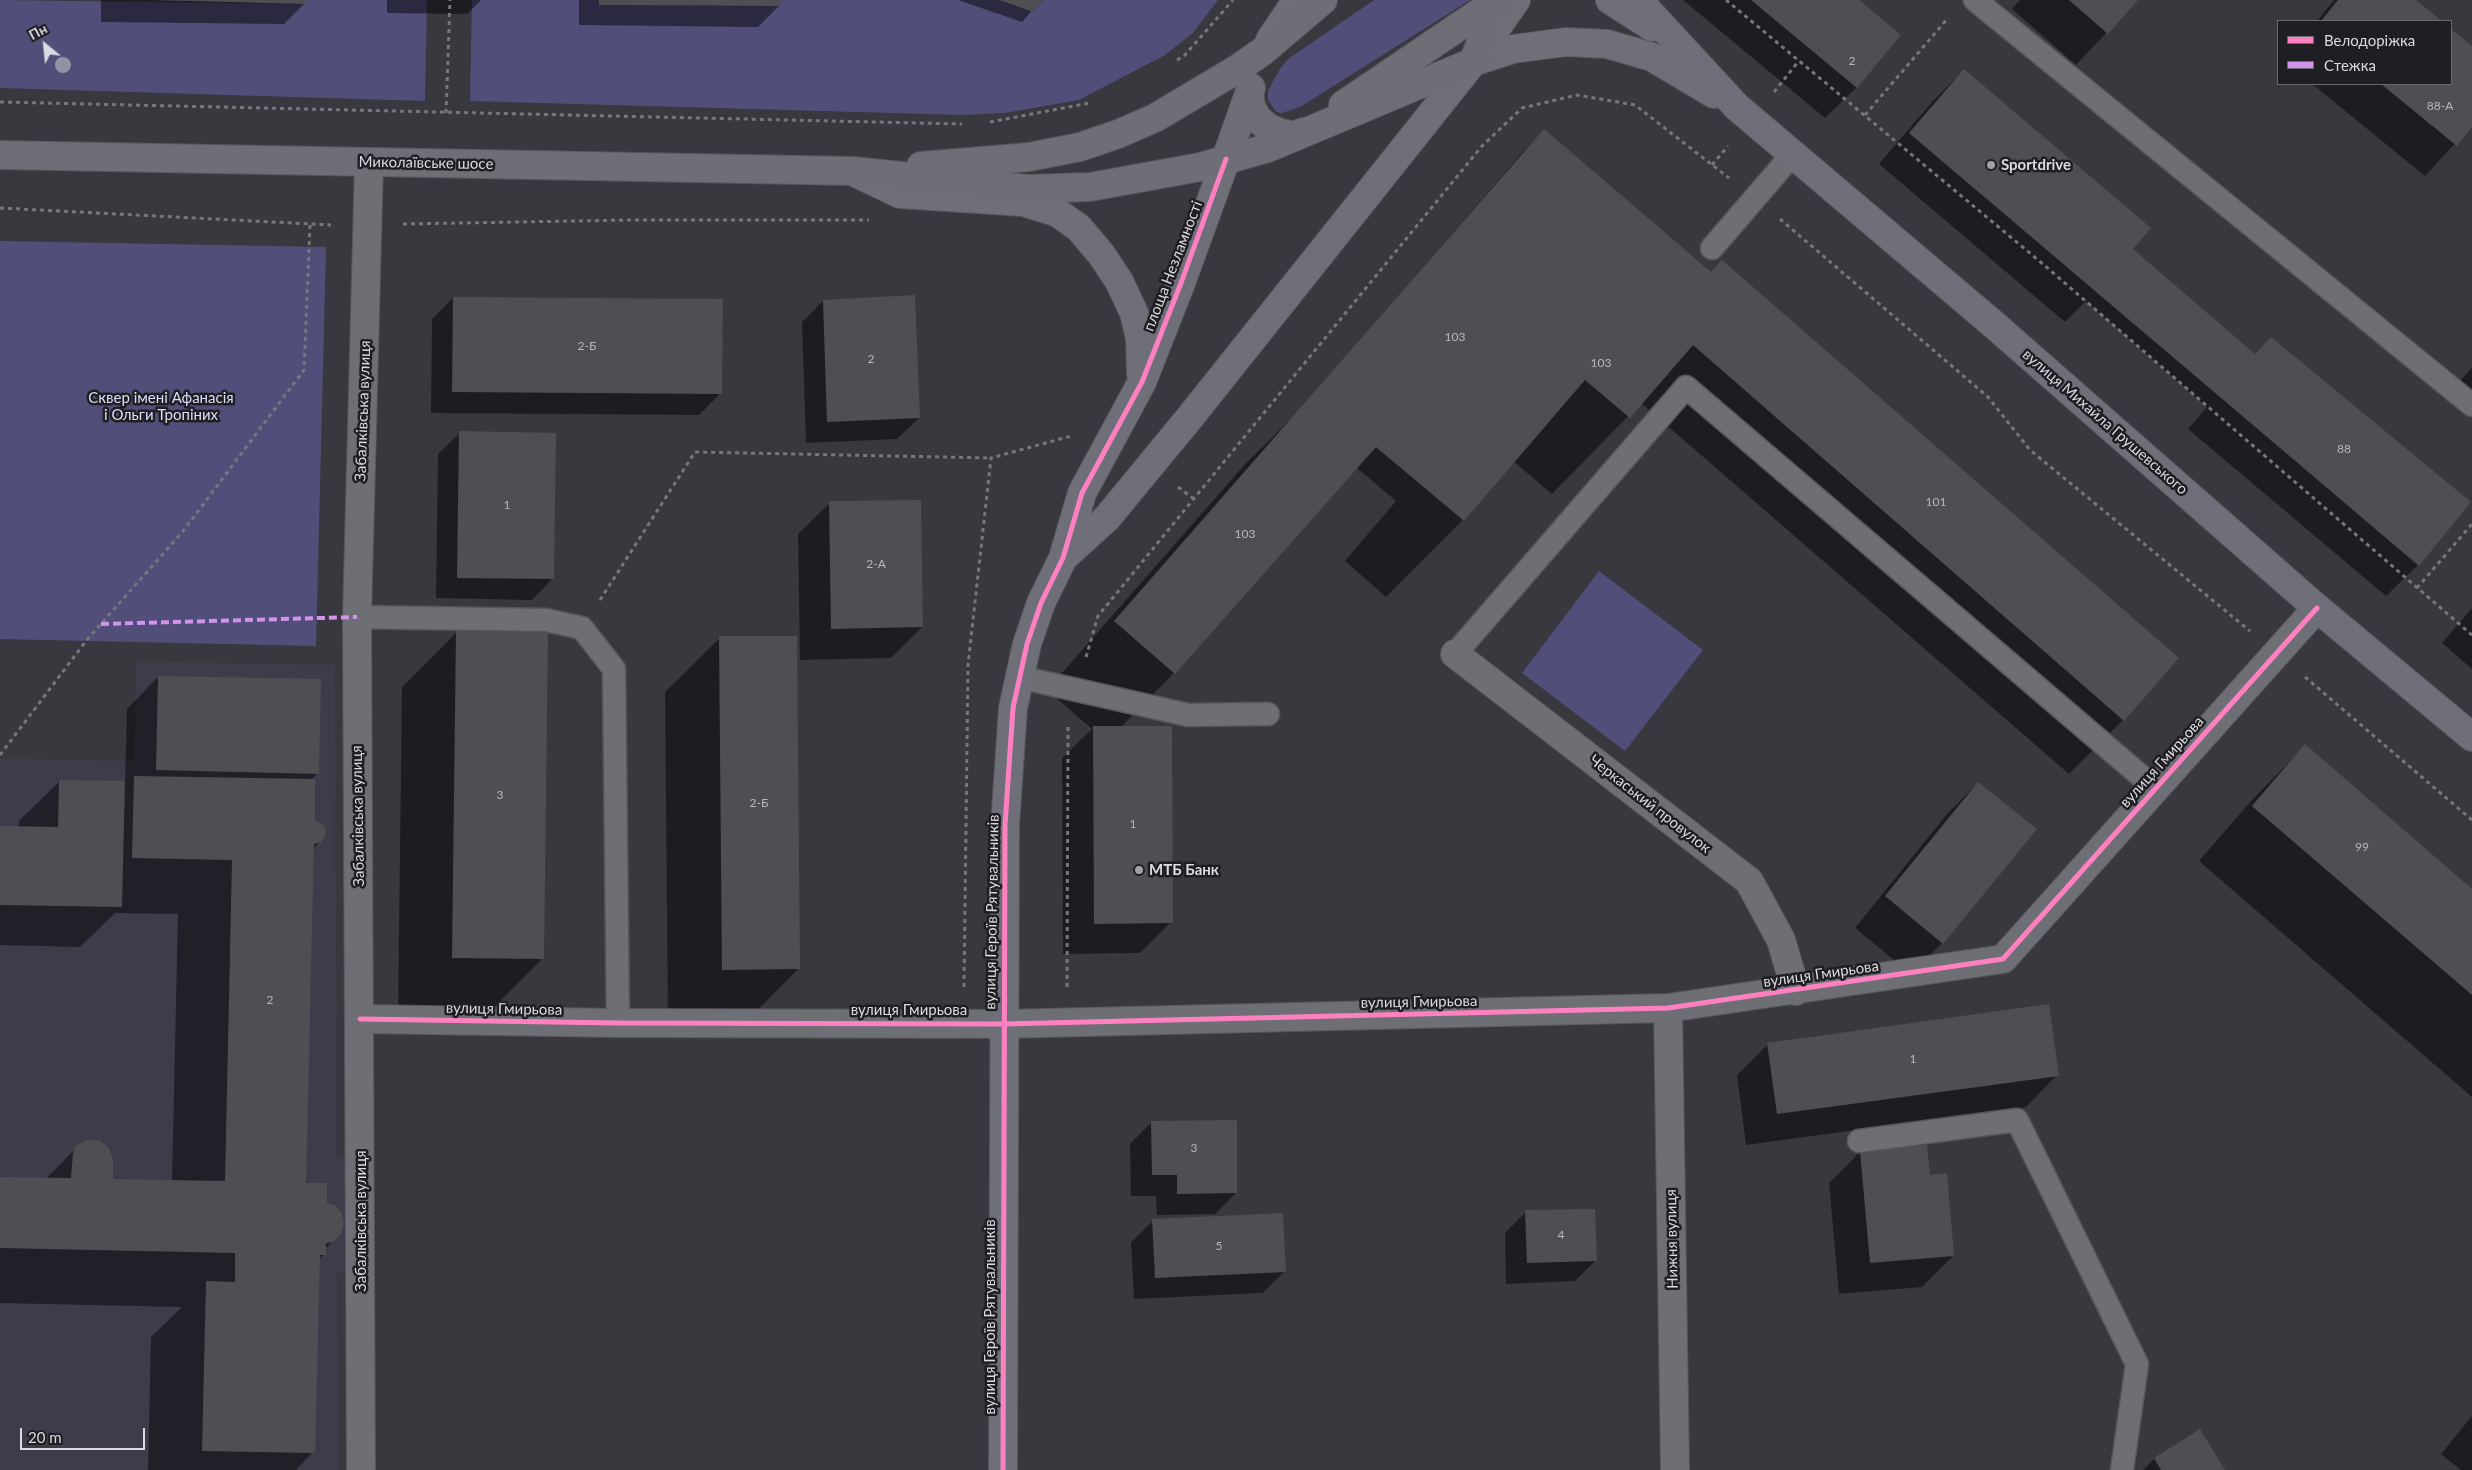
<!DOCTYPE html>
<html>
<head>
<meta charset="utf-8">
<style>
  body { margin:0 }
  #map { position:relative; width:2472px; height:1470px; overflow:hidden; background:#38383e; font-family:Lato,sans-serif }
  canvas { display:block }
  .legend { position:absolute; left:2277px; top:20px; width:175px; height:65px; box-sizing:border-box; background:#1e1e23; border:1px solid #69696f; margin:0; padding:6px 9px; list-style:none; font-size:15px; color:#dadae0 }
  .legend li { display:flex; align-items:center; gap:10px; height:25px }
  .legend b { width:25px; border:1px solid #69696f }
  .north { position:absolute; left:20px; top:20px; width:50px; height:50px; -webkit-text-stroke:4px #1e1e23; paint-order:stroke; rotate:332deg; font-size:14px; font-weight:700; line-height:20px; text-align:center; color:#dadae0 }
  .north::after { content:''; display:block; margin:auto; width:18px; height:22px; background:#dadae0; clip-path:polygon(50% 0,100% 100%,50% 72%,0 100%) }
  .scale { position:absolute; left:20px; top:1428px; width:125px; height:22px; box-sizing:border-box; border:2px solid #dadae0; border-top:0; padding-left:6px; font-size:15px; line-height:18px; white-space:nowrap; color:#dadae0; -webkit-text-stroke:4px #1e1e23; paint-order:stroke }
</style>
</head>
<body>
<div id="map">
<canvas width="2472" height="1470"></canvas>
<ul class="legend">
<li><b style="height:6px;background:#ff80c0"></b>Велодоріжка</li>
<li><b style="height:6px;background:#d193ec"></b>Стежка</li>
</ul>
<div class="north">Пн</div>
<div class="scale">20 m</div>
</div>
<script>
const g = document.querySelector('canvas').getContext('2d');
g.lineJoin = 'round';
function fill(path, color) {
  g.fillStyle = color;
  g.fill(path, 'evenodd');
}
function poly(rows) {
  const path = new Path2D();
  for (const r of rows) {
    path.moveTo(r[0], r[1]);
    for (let i = 2; i < r.length; i += 2) path.lineTo(r[i], r[i + 1]);
  }
  return path;
}
function stroke(path, color, width, dash) {
  g.strokeStyle = color;
  g.lineWidth = width;
  g.lineCap = dash ? 'butt' : 'round';
  g.setLineDash(dash || []);
  g.stroke(path);
}
function label(font, color, halo, rows, align = 'center') {
  g.font = font + ' Lato,sans-serif';
  g.lineWidth = 5;
  g.setLineDash([]);
  g.textBaseline = 'middle';
  g.strokeStyle = halo;
  g.fillStyle = color;
  for (const [text, x, y, turn = 0] of rows) {
    g.save();
    g.translate(x, y);
    g.rotate((+turn || 0) * Math.PI / 180);
    g.textAlign = isNaN(turn) ? turn : align;
    if (halo) g.strokeText(text, 0, 0);
    g.fillText(text, 0, 0);
    g.restore();
  }
}
fill(poly([
  [136,661,335,665,337,1158,349,1158,350,1273,337,1273,338,1470,0,1470,0,758,134,761]
]), '#3d3c4b');
fill(poly([
  [0,0,306,4,306,0,427,0,425,101,0,88],
  [472,0,599,0,600,5,780,6,781,0,998,0,1033,12,1043,0,1218,0,1193,33,1165,55,1079,100,1005,113,963,115,470,101],
  [1374,0,1470,0,1300,107,1282,113,1276,112,1268,100,1268,91,1280,69,1288,59],
  [0,241,326,247,316,646,0,639],
  [1599,571,1703,650,1625,751,1522,673]
]), '#514e79');
fill(poly([
  [101,0,305,0,305,3,284,24,101,22],
  [387,0,481,0,467,14,387,13],
  [579,0,779,0,779,6,758,27,579,25],
  [958,0,1041,0,1022,22],
  [1683,0,1857,0,1857,87,1825,118],
  [2020,0,2137,0,2076,65,2012,9],
  [2334,0,2414,0,2440,21,2317,21],
  [2451,30,2472,48,2472,125,2425,176,2312,84,2451,84],
  [1964,70,2132,249,2254,356,2469,502,2418,565,2386,596,2188,429,2207,407,2086,301,2065,322,1879,164,1932,102],
  [1544,131,2123,720,2069,774,1641,403,1552,494,1513,461,1463,520,1386,597,1345,561,1396,501,1357,468,1174,673,1121,727,1171,922,1140,953,1063,954,1062,758,1092,729,1047,690,1246,463,1294,416,1523,152],
  [453,298,720,394,699,415,431,413,432,319],
  [823,301,919,418,897,439,806,443,802,322],
  [2472,367,2472,405,2453,389],
  [460,433,553,578,532,600,436,598,438,454],
  [830,503,922,627,891,658,800,660,798,534],
  [2472,608,2472,669,2442,643],
  [457,632,543,958,488,1013,398,1012,402,687],
  [720,638,798,969,744,1024,668,1025,665,692],
  [158,677,318,773,310,781,314,822,320,841,313,849,305,1184,326,1204,340,1233,325,1249,324,1254,318,1260,313,1452,296,1470,148,1470,151,1337,182,1307,0,1303,0,1178,46,1179,76,1148,112,1180,172,1181,178,914,115,913,80,947,0,945,0,827,19,827,19,821,60,781,125,782,127,709],
  [2305,746,2472,890,2472,1097,2199,861,2251,801],
  [1978,783,1942,943,1911,974,1855,928,1947,814],
  [1768,1044,2057,1075,2026,1107,1746,1145,1737,1075],
  [1152,1122,1236,1193,1215,1214,1157,1215,1156,1196,1131,1196,1130,1144],
  [1860,1152,1928,1176,1953,1256,1922,1287,1839,1294,1829,1183],
  [1526,1212,1596,1260,1575,1281,1506,1284,1505,1233],
  [1153,1221,1284,1272,1263,1293,1134,1299,1131,1242],
  [2472,1416,2472,1470,2461,1470,2441,1454],
  [2200,1431,2224,1470,2143,1470,2154,1459]
]), '#0007');
fill(poly([
  [151,0,306,0,306,4],
  [599,0,781,0,781,6,599,5],
  [999,0,1043,0,1033,12],
  [1751,0,1859,0,1901,35,1857,88],
  [2069,0,2138,0,2108,34],
  [2338,0,2416,0,2442,21,2321,21],
  [2451,29,2472,46,2472,127,2457,146,2381,84,2451,84],
  [1964,69,2151,228,2133,249,2255,354,2271,337,2471,502,2419,566,1909,133],
  [1544,129,1711,272,1722,260,2179,658,2124,721,1693,345,1630,418,1585,380,1464,521,1376,447,1175,674,1114,621],
  [915,295,920,418,827,422,823,300],
  [453,297,723,299,722,394,452,392],
  [459,431,556,433,554,579,457,578],
  [921,500,923,627,831,629,829,501],
  [456,631,548,632,544,959,452,958],
  [719,636,797,636,800,969,722,970],
  [158,676,321,679,319,774,156,770],
  [1093,726,1172,726,1173,923,1094,924],
  [2305,744,2472,889,2472,995,2252,806],
  [134,776,315,779,315,821,321,823,326,829,325,836,321,842,314,844,306,1183,327,1183,327,1203,334,1205,342,1213,344,1224,341,1234,333,1242,326,1243,326,1255,320,1255,315,1453,202,1451,206,1281,235,1282,235,1253,0,1248,0,1177,71,1178,73,1153,75,1147,86,1140,99,1140,109,1148,113,1160,113,1179,225,1181,232,860,132,858],
  [59,780,125,781,122,907,0,905,0,826,58,827],
  [1978,782,2037,829,1943,944,1885,896],
  [2049,1004,2059,1076,1777,1114,1767,1043],
  [1237,1120,1237,1193,1177,1194,1177,1175,1152,1175,1151,1121],
  [1927,1145,1930,1175,1947,1173,1954,1256,1870,1263,1860,1151],
  [1595,1209,1597,1261,1527,1263,1525,1210],
  [1283,1213,1286,1272,1155,1278,1152,1219],
  [2200,1429,2225,1470,2161,1470,2154,1458]
]), '#4e4e53');
const lane = poly([
  [1975,0,2472,405],
  [1712,248,1792,155],
  [357,617,546,620,582,628,614,669,618,1023],
  [1455,654,1686,387,2155,788],
  [1019,677,1188,715,1268,714],
  [1859,1141,2017,1120,2137,1364,2122,1470]
]);
const street = poly([
  [1455,654,1749,881,1781,940,1796,991],
  [1668,1008,1675,1470],
  [360,1019,618,1023,1003,1024,1668,1008,2003,959,2317,608],
  [361,1470,357,617,369,163]
]);
const secondary = poly([
  [1610,0,1652,27],
  [1638,0,1737,107,1992,323,2317,608,2472,737],
  [1270,40,1297,0],
  [1473,62,1513,49,1566,42,1607,44,1652,57,1714,94],
  [854,172,900,194,1023,202,1058,213,1079,228,1101,254,1119,281,1134,313,1140,338,1141,373],
  [1063,558,1107,518,1191,416,1473,62,1516,0],
  [1003,1470,1005,825,1013,708,1027,644,1041,603,1063,558,1082,493,1142,382,1181,283,1226,159]
]);
const primary = poly([
  [1249,94,1251,106,1257,118,1267,127,1281,133,1296,136,1303,132],
  [1343,105,1498,0],
  [0,155,852,171,1028,189,1090,187,1200,167,1268,148,1473,62,1482,40,1491,0],
  [1226,159,1251,88],
  [921,166,1029,157,1080,147,1118,134,1155,118,1239,68,1263,51,1323,0]
]);
stroke(lane, '#56565a', 25);
stroke(street, '#56565a', 30);
stroke(secondary, '#56565a', 30);
stroke(primary, '#56565a', 30);
stroke(poly([
  [1726,0,2037,259,2472,635],
  [1177,60,1184,56,1233,0],
  [1774,92,1798,62],
  [0,102,962,124],
  [446,113,450,0],
  [1865,115,1948,18],
  [990,122,1090,103],
  [1712,165,1728,146],
  [0,208,331,225],
  [1780,219,1988,397,2030,450,2250,631],
  [403,224,631,220,869,220],
  [1178,487,1194,499],
  [2417,588,2472,524],
  [600,600,695,452,991,458],
  [1086,657,1098,616,1482,146,1522,108,1577,95,1635,105,1729,178],
  [2305,677,2472,820],
  [0,755,86,641,184,530,304,370,310,225],
  [964,987,968,665,991,458,1071,436],
  [1067,987,1068,723]
]), '#76767b', 3, [4, 4]);
stroke(lane, '#6e6e75', 22);
stroke(street, '#6e6e75', 28);
stroke(secondary, '#6f6f79', 28);
stroke(primary, '#6e6e77', 28);
stroke(poly([
  [101,624,357,617]
]), '#d193ec', 4, [8, 4]);
stroke(poly([
  [360,1019,618,1023,1003,1024,1668,1008,2003,959,2317,608],
  [1003,1470,1005,825,1013,708,1027,644,1041,603,1063,558,1082,493,1142,382,1181,283,1226,159]
]), '#ff80c0', 5);
g.fillStyle = '#9292a6';
for (const [x, y] of [
  [63,65]
]) {
  g.beginPath();
  g.arc(x, y, 8, 0, 2 * Math.PI);
  g.fill();
}
for (const [x, y, r, color] of [
  [1991,165,5,"#a1a1a7"],
  [1139,870,5,"#a1a1a7"]
]) {
  const dot = new Path2D();
  dot.arc(x, y, r, 0, 2 * Math.PI);
  g.fillStyle = color;
  g.fill(dot);
  stroke(dot, '#1e1e23', 2);
}
label('12px', '#b7b7bd', null, [
  ["2",1852,61],
  ["88-А",2440,106],
  ["103",1455,337],
  ["2-Б",587,346],
  ["2",871,359],
  ["103",1601,363],
  ["88",2344,449],
  ["101",1936,502],
  ["1",507,505],
  ["103",1245,534],
  ["2-А",876,564],
  ["3",500,795],
  ["2-Б",759,803],
  ["1",1133,824],
  ["99",2362,847],
  ["2",270,1000],
  ["1",1913,1059],
  ["3",1194,1148],
  ["4",1561,1235],
  ["5",1219,1246]
]);
label('15px', '#dadae0', '#1e1e23', [
  ["Миколаївське шосе",426,163,1],
  ["площа Незламності",1173,266,-69],
  ["Забалківська вулиця",363,411,-88],
  ["вулиця Михайла Грушевського",2105,422,41],
  ["вулиця Гмирьова",2162,762,-48],
  ["Черкаський провулок",1650,804,38],
  ["Забалківська вулиця",358,816,-91],
  ["вулиця Героїв Рятувальників",992,912,-89],
  ["вулиця Гмирьова",1821,974,-8],
  ["вулиця Гмирьова",1419,1002,-1],
  ["вулиця Гмирьова",504,1009,1],
  ["вулиця Гмирьова",909,1010],
  ["Забалківська вулиця",361,1221,-90],
  ["Нижня вулиця",1672,1239,-91],
  ["вулиця Героїв Рятувальників",990,1317,-90]
]);
label('bold 15px', '#dadae0', '#1e1e23', [
  ["Sportdrive",2001,165],
  ["МТБ Банк",1149,870]
], 'left');
label('15px', '#dcdcfb', '#1e1e23', [
  ["Сквер імені Афанасія",161,398],
  ["і Ольги Тропіних",161,415]
]);
</script>
</body>
</html>
